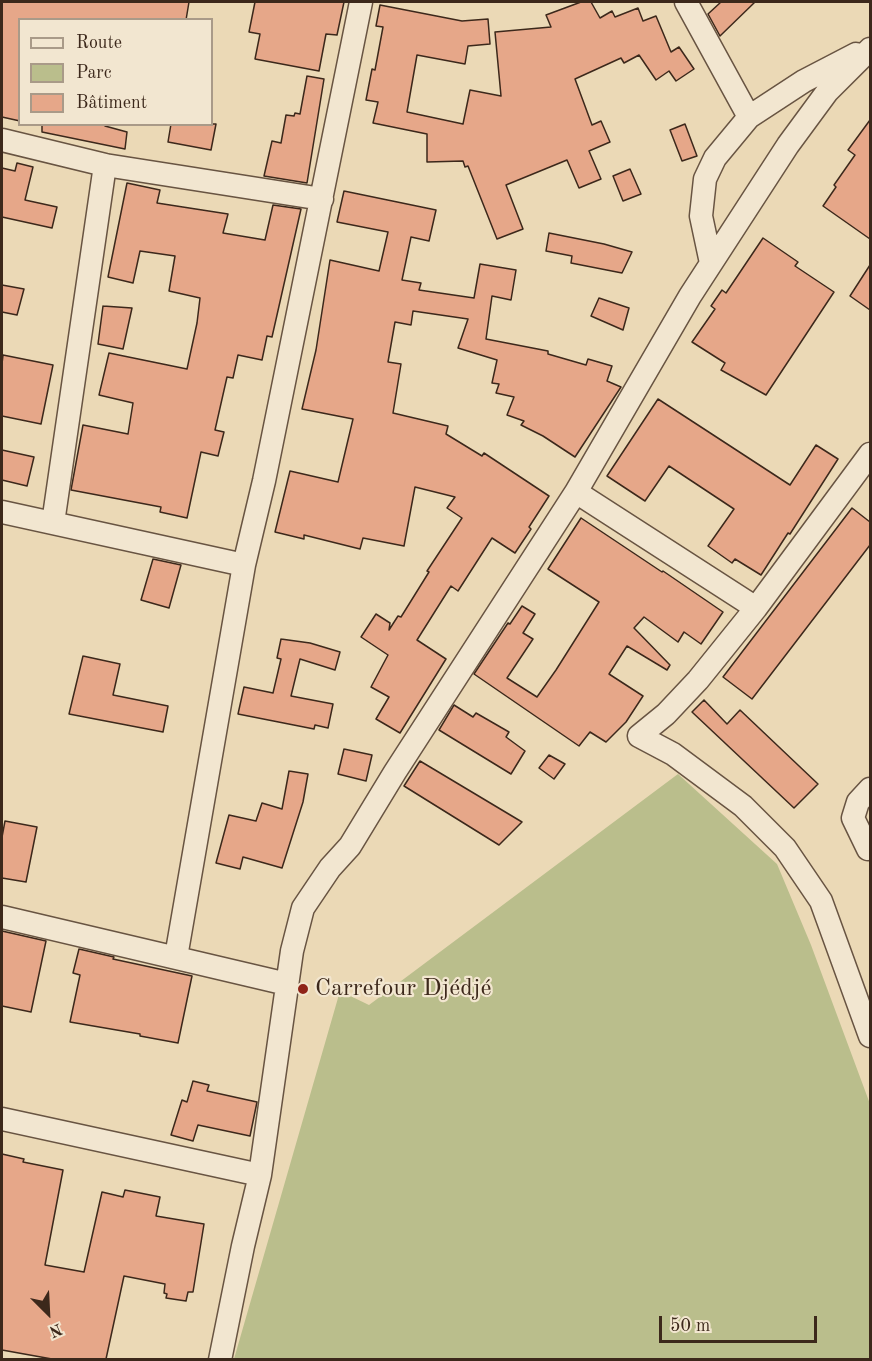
<!DOCTYPE html>
<html>
<head>
<meta charset="utf-8">
<style>
  body { margin:0 }
  #map { position:relative; width:872px; height:1361px; overflow:hidden; background:#ebd9b6; font-family:"Old Standard TT",serif }
  canvas { display:block }
  .frame { position:absolute; inset:0; border:3px solid #3c281b; pointer-events:none }
  .legend { position:absolute; left:18px; top:18px; width:195px; height:108px; box-sizing:border-box; background:#f2e6d0; border:2px solid #a99a88; margin:0; padding:8px 10px; list-style:none; font-size:18px; color:#3c281b }
  .legend li { display:flex; align-items:center; gap:12px; height:30px }
  .legend b { width:30px; border:2px solid #a99a88 }
  .north { position:absolute; left:18px; top:1283px; width:60px; height:60px; -webkit-text-stroke:4px #f2e6d0; paint-order:stroke; rotate:156deg; font-size:16px; font-weight:700; line-height:24px; text-align:center; color:#3c281b }
  .north::after { content:''; display:block; margin:auto; width:21px; height:27px; background:#3c281b; clip-path:polygon(50% 0,100% 100%,50% 72%,0 100%) }
  .scale { position:absolute; left:659px; top:1316px; width:158px; height:27px; box-sizing:border-box; border:3px solid #3c281b; border-top:0; padding-left:8px; font-size:18px; line-height:21px; white-space:nowrap; color:#3c281b; -webkit-text-stroke:4px #f2e6d0; paint-order:stroke }
</style>
</head>
<body>
<div id="map">
<canvas width="872" height="1361"></canvas>
<div class="frame"></div>
<ul class="legend">
<li><b style="height:8px;background:#f2e6d0"></b>Route</li>
<li><b style="height:16px;background:#babe8c"></b>Parc</li>
<li><b style="height:16px;background:#e6a789"></b>Bâtiment</li>
</ul>
<div class="north">N</div>
<div class="scale">50 m</div>
</div>
<script>
const g = document.querySelector('canvas').getContext('2d');
g.lineJoin = 'round';
function fill(path, color) {
  g.fillStyle = color;
  g.fill(path, 'evenodd');
}
function poly(rows) {
  const path = new Path2D();
  for (const r of rows) {
    path.moveTo(r[0], r[1]);
    for (let i = 2; i < r.length; i += 2) path.lineTo(r[i], r[i + 1]);
  }
  return path;
}
function stroke(path, color, width, dash) {
  g.strokeStyle = color;
  g.lineWidth = width;
  g.lineCap = dash ? 'butt' : 'round';
  g.setLineDash(dash || []);
  g.stroke(path);
}
function label(font, color, halo, rows, align = 'center') {
  g.font = font + ' "Old Standard TT",serif';
  g.lineWidth = 4.5;
  g.setLineDash([]);
  g.textBaseline = 'middle';
  g.strokeStyle = halo;
  g.fillStyle = color;
  for (const [text, x, y, turn = 0] of rows) {
    g.save();
    g.translate(x, y);
    g.rotate((+turn || 0) * Math.PI / 180);
    g.textAlign = isNaN(turn) ? turn : align;
    if (halo) g.strokeText(text, 0, 0);
    g.fillText(text, 0, 0);
    g.restore();
  }
}
fill(poly([
  [678,774,777,864,811,945,870,1104,870,1359,234,1359,340,991,369,1005]
]), '#babe8c');
const building = poly([
  [2,2,189,2,186,20,20,20,20,121,2,117,2,2],
  [255,2,344,2,337,35,326,34,319,71,255,59,260,34,249,32,255,2],
  [581,2,591,2,600,18,612,11,615,17,638,8,643,21,656,16,671,52,679,47,694,69,676,81,669,71,656,80,639,55,624,63,621,58,575,79,592,125,601,121,610,142,589,151,601,179,579,188,567,160,506,185,523,229,497,239,468,166,465,167,463,161,427,162,427,134,373,123,378,102,366,100,372,69,375,70,383,27,376,26,380,5,462,21,488,19,490,44,468,46,465,64,417,55,407,112,463,124,470,90,501,96,495,32,551,27,546,15,581,2],
  [721,2,755,2,720,36,708,14,721,2],
  [307,76,324,79,307,183,264,176,272,141,281,143,286,115,294,116,295,113,300,114,307,76],
  [870,120,870,239,823,206,836,187,834,185,855,155,848,150,870,120],
  [42,124,105,124,105,126,127,132,125,149,42,132,42,124],
  [171,124,216,124,211,150,168,142,171,124],
  [685,124,697,156,682,161,670,130,685,124],
  [17,163,33,167,25,200,57,207,52,228,2,217,2,168,15,171,17,163],
  [630,169,641,194,623,201,613,176,630,169],
  [127,183,160,190,157,203,228,214,223,233,265,240,273,205,301,209,272,337,267,336,262,360,238,355,233,378,227,377,215,430,224,432,218,456,201,452,187,518,160,512,161,507,71,490,83,425,128,434,133,403,99,395,109,353,187,369,197,323,200,298,169,291,175,256,140,251,133,283,108,277,127,183],
  [344,191,436,210,429,241,411,237,402,280,421,283,419,290,474,298,480,264,516,270,511,300,492,296,486,339,548,351,548,354,586,365,588,359,612,366,607,381,621,387,575,457,543,436,521,425,524,421,507,415,514,397,496,393,499,384,492,383,497,360,458,348,468,319,413,311,411,325,395,322,388,362,401,364,393,413,448,426,446,434,482,456,484,453,549,496,529,527,531,529,515,553,492,538,458,591,451,586,417,640,446,659,400,733,376,719,389,697,371,687,388,655,361,637,376,614,390,623,389,630,398,616,401,617,429,572,427,571,462,518,447,508,455,497,415,487,404,546,363,538,360,549,304,535,304,539,275,532,290,471,338,482,353,419,302,409,316,350,330,260,379,271,388,232,337,222,344,191],
  [549,233,604,244,632,252,622,273,571,263,572,256,546,251,549,233],
  [763,238,798,262,795,266,834,292,766,395,721,370,725,363,692,342,715,309,711,306,722,290,726,293,763,238],
  [870,265,870,310,850,296,870,265],
  [2,285,24,289,17,315,2,312,2,285],
  [599,298,629,308,623,330,591,316,599,298],
  [103,306,132,308,123,349,98,344,103,306],
  [3,355,53,365,41,424,2,416,2,364,3,355],
  [658,399,790,485,816,445,838,459,790,534,788,533,761,575,735,559,732,563,708,546,734,509,669,466,645,501,607,476,658,399],
  [2,450,34,457,27,486,2,480,2,450],
  [852,508,870,522,870,545,752,699,723,677,852,508],
  [581,518,662,572,663,571,723,612,701,644,684,632,678,642,644,617,634,628,670,665,667,670,627,646,609,674,643,696,626,722,606,742,590,732,579,746,474,674,508,623,510,624,522,606,535,614,523,633,533,639,507,678,537,697,556,670,599,602,548,569,581,518],
  [153,559,181,565,169,608,141,600,153,559],
  [281,639,310,643,340,652,335,670,300,659,291,696,333,704,328,728,315,725,314,729,238,714,244,687,273,693,281,659,277,658,281,639],
  [83,656,120,664,113,695,168,706,163,732,69,714,83,656],
  [704,700,727,724,740,710,818,784,794,808,692,712,704,700],
  [454,705,473,717,476,713,509,732,506,737,525,751,511,774,439,730,454,705],
  [344,749,372,755,366,781,338,774,344,749],
  [549,755,565,764,554,779,539,768,549,755],
  [420,761,522,822,499,845,404,786,420,761],
  [289,771,308,774,303,802,282,868,243,857,240,869,216,863,229,815,256,821,262,803,282,809,289,771],
  [5,821,37,827,26,882,2,878,2,837,5,821],
  [2,931,46,941,31,1012,2,1006,2,931],
  [79,949,114,957,113,959,192,976,178,1043,140,1036,140,1034,70,1022,80,975,73,973,79,949],
  [193,1081,209,1085,207,1091,257,1102,250,1136,198,1125,193,1141,171,1135,182,1100,187,1102,193,1081],
  [2,1154,24,1159,23,1162,63,1170,45,1265,84,1272,102,1192,123,1197,125,1190,160,1197,156,1216,204,1224,193,1292,188,1292,186,1301,166,1298,167,1294,164,1293,165,1284,124,1276,106,1359,52,1359,2,1350,2,1154]
]);
fill(building, '#e6a789');
stroke(building, '#3c281b', 1.5);
const minor = poly([
  [686,2,749,117],
  [2,140,105,165,322,199],
  [711,263,701,216,705,179,715,158,749,117,804,81,856,54],
  [870,454,756,608,698,680,666,714,639,736,673,754,743,806,785,848,821,901,870,1036],
  [576,492,756,608],
  [2,512,244,565],
  [53,523,105,165],
  [868,849,853,818,858,802,870,789],
  [2,917,287,984],
  [176,957,244,565,264,481,361,2],
  [2,1119,260,1175],
  [220,1360,243,1246,260,1175,292,951,303,908,330,868,350,846,395,772,576,492,690,296,788,145,827,92,870,49]
]);
stroke(minor, '#685442', 25);
stroke(minor, '#f2e6d0', 22);
for (const [x, y, r, color] of [
  [303,989,6,"#8f2418"]
]) {
  const dot = new Path2D();
  dot.arc(x, y, r, 0, 2 * Math.PI);
  g.fillStyle = color;
  g.fill(dot);
  stroke(dot, '#f2e6d0', 2);
}
label('24px', '#3c281b', '#f2e6d0', [
  ["Carrefour Djédjé",315,989]
], 'left');
</script>
</body>
</html>
